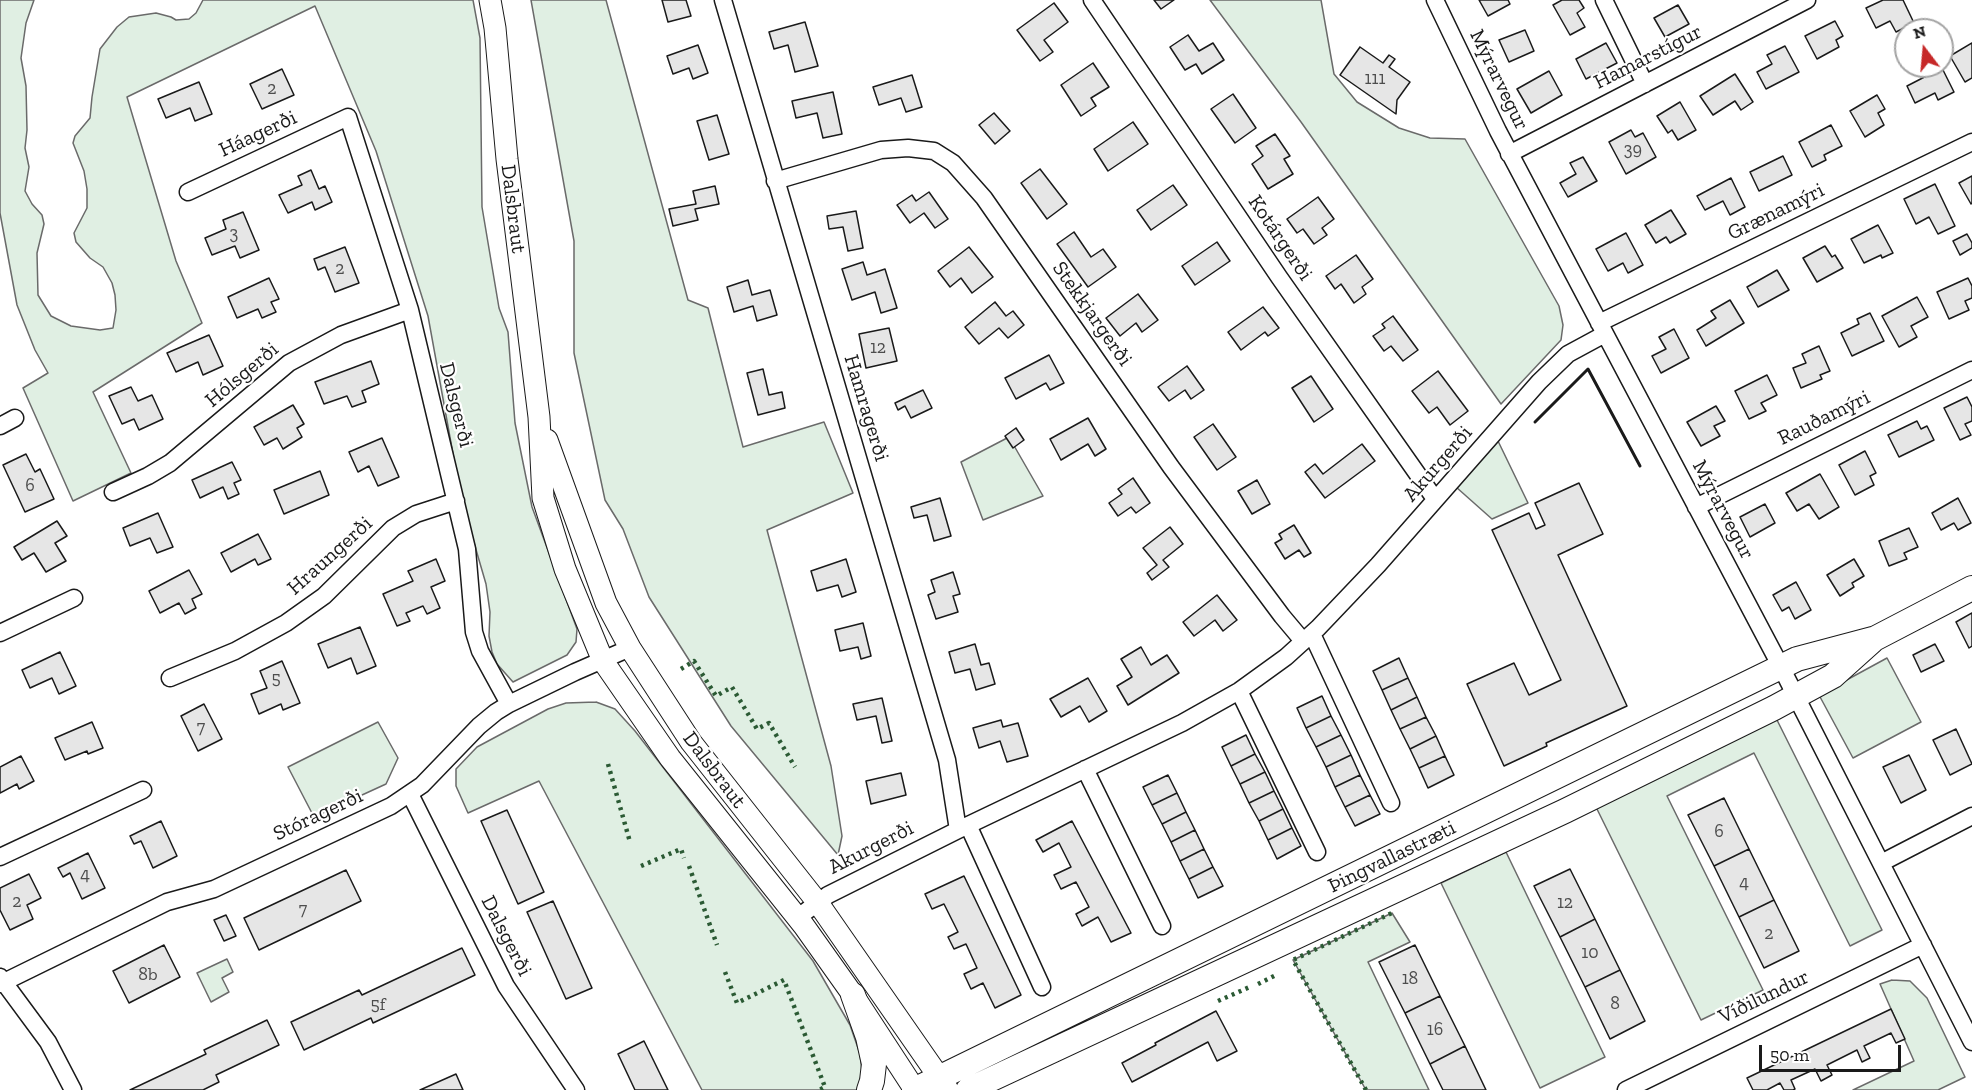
<!DOCTYPE html>
<html>
<head>
<meta charset="utf-8">
<style>
  body { margin:0 }
  #map { position:relative; width:1972px; height:1090px; overflow:hidden; background:#fff; font-family:"Zilla Slab",serif }
  canvas { display:block }
  .north { position:absolute; left:1894px; top:18px; width:60px; height:60px; box-sizing:border-box; background:#fff; border:2px solid #a3a3a3; border-radius:50%; rotate:344deg; font-size:16px; font-weight:700; line-height:24px; text-align:center; color:#1a1a1a }
  .north::after { content:''; display:block; margin:auto; width:21px; height:27px; background:#c62828; clip-path:polygon(50% 0,100% 100%,50% 72%,0 100%) }
  .scale { position:absolute; left:1759px; top:1045px; width:142px; height:27px; box-sizing:border-box; border:3px solid #1a1a1a; border-top:0; padding-left:8px; font-size:18px; line-height:21px; white-space:nowrap; color:#1a1a1a; -webkit-text-stroke:4px #fff; paint-order:stroke }
</style>
</head>
<body>
<div id="map">
<canvas width="1972" height="1090"></canvas>
<div class="north">N</div>
<div class="scale">50 m</div>
</div>
<script>
const g = document.querySelector('canvas').getContext('2d');
g.lineJoin = 'round';
function fill(path, color) {
  g.fillStyle = color;
  g.fill(path, 'evenodd');
}
function poly(rows) {
  const path = new Path2D();
  for (const r of rows) {
    path.moveTo(r[0], r[1]);
    for (let i = 2; i < r.length; i += 2) path.lineTo(r[i], r[i + 1]);
  }
  return path;
}
function stroke(path, color, width, dash) {
  g.strokeStyle = color;
  g.lineWidth = width;
  g.lineCap = dash ? 'butt' : 'round';
  g.setLineDash(dash || []);
  g.stroke(path);
}
function label(font, color, halo, rows, align = 'center') {
  g.font = font + ' "Zilla Slab",serif';
  g.lineWidth = 4.5;
  g.setLineDash([]);
  g.textBaseline = 'middle';
  g.strokeStyle = halo;
  g.fillStyle = color;
  for (const [text, x, y, turn = 0] of rows) {
    g.save();
    g.translate(x, y);
    g.rotate((+turn || 0) * Math.PI / 180);
    g.textAlign = isNaN(turn) ? turn : align;
    if (halo) g.strokeText(text, 0, 0);
    g.fillText(text, 0, 0);
    g.restore();
  }
}
const green = poly([
  [0,0,34,0,26,23,21,58,26,86,27,130,25,148,29,167,25,191,32,204,42,215,44,224,37,253,38,295,51,316,71,326,100,330,113,328,116,310,115,295,112,283,103,267,90,258,76,242,74,233,87,208,87,189,84,171,73,143,75,136,90,118,92,97,100,49,117,27,129,17,156,13,171,17,176,20,189,19,196,13,203,0,473,0,480,38,482,207,499,308,508,332,515,423,532,507,577,629,576,642,567,655,513,682,497,664,492,652,489,636,490,612,486,584,461,498,428,316,376,151,315,6,127,97,176,261,202,323,93,392,131,473,73,501,23,388,48,373,35,350,17,305,0,213,0,0],
  [531,0,606,0,688,300,708,308,743,447,824,422,853,493,767,530,831,766,842,836,838,855,731,726,649,597,623,529,605,500,574,353,574,241,531,0],
  [1210,0,1321,0,1334,74,1357,102,1399,128,1430,138,1465,139,1559,306,1563,325,1561,340,1501,404,1301,122,1210,0],
  [1009,437,1043,496,983,520,961,462,1009,437],
  [1498,441,1528,503,1492,519,1456,487,1498,441],
  [1887,658,1921,722,1853,758,1819,695,1887,658],
  [596,702,615,709,635,731,813,961,850,1025,860,1054,862,1071,858,1090,702,1090,539,781,468,813,456,786,456,769,477,747,548,709,566,703,596,702],
  [1775,716,1882,930,1850,946,1754,753,1667,796,1763,990,1701,1020,1595,805,1775,716],
  [378,722,398,758,386,784,314,817,288,767,378,722],
  [1506,852,1605,1057,1540,1088,1441,883,1506,852],
  [1392,913,1410,942,1368,962,1429,1090,1366,1090,1293,960,1392,913],
  [227,959,233,972,222,978,229,992,211,1002,197,973,227,959],
  [1892,980,1910,981,1927,998,1965,1077,1938,1090,1853,1090,1914,1061,1880,984,1892,980]
]);
fill(green, '#e0efe3');
stroke(green, '#6a6a6a', 1.5);
const building = poly([
  [662,0,686,0,691,16,668,22,662,0],
  [1154,0,1174,0,1161,9,1154,0],
  [1479,0,1508,0,1510,4,1488,16,1479,0],
  [1562,0,1579,0,1584,8,1577,13,1585,27,1570,35,1553,5,1562,0],
  [1883,0,1903,0,1914,23,1896,32,1890,21,1876,28,1866,8,1883,0],
  [1054,3,1068,22,1044,40,1053,52,1040,61,1017,30,1054,3],
  [1678,5,1689,24,1665,37,1654,18,1678,5],
  [1835,21,1843,36,1836,40,1839,47,1817,59,1805,36,1835,21],
  [805,22,818,66,795,72,788,45,774,49,769,32,805,22],
  [1525,30,1534,51,1509,62,1499,40,1525,30],
  [1188,35,1199,51,1213,43,1224,60,1202,74,1196,64,1185,70,1170,47,1188,35],
  [1606,43,1617,63,1586,79,1576,59,1606,43],
  [1972,43,1972,78,1965,82,1950,56,1972,43],
  [698,45,708,73,693,79,689,68,673,74,667,56,698,45],
  [1785,46,1799,72,1766,89,1757,72,1772,64,1767,55,1785,46],
  [1360,47,1383,63,1389,55,1395,59,1389,67,1410,82,1397,100,1396,114,1340,75,1360,47],
  [1093,63,1109,87,1091,98,1096,106,1081,116,1061,85,1093,63],
  [1942,68,1954,92,1938,100,1935,93,1915,103,1907,86,1942,68],
  [282,69,294,95,262,109,250,84,282,69],
  [1549,71,1562,95,1531,113,1517,89,1549,71],
  [1735,74,1753,102,1741,110,1735,101,1713,115,1700,96,1735,74],
  [912,75,922,107,906,112,901,98,879,105,873,87,912,75],
  [199,82,212,114,195,121,190,108,166,118,158,99,199,82],
  [833,92,842,134,823,138,817,113,796,118,792,101,833,92],
  [1233,94,1256,128,1235,143,1211,109,1233,94],
  [1877,95,1885,109,1878,113,1884,125,1865,137,1850,111,1877,95],
  [1680,102,1696,130,1678,140,1672,130,1668,133,1657,116,1680,102],
  [994,113,1010,131,995,144,979,125,994,113],
  [717,115,729,154,709,160,697,121,717,115],
  [1133,122,1148,144,1108,171,1094,149,1133,122],
  [1831,125,1842,146,1824,155,1826,160,1812,167,1799,142,1831,125],
  [1631,130,1635,137,1643,133,1656,157,1626,174,1609,142,1631,130],
  [1275,134,1290,156,1284,159,1293,174,1268,189,1252,164,1263,156,1256,146,1275,134],
  [1783,156,1792,175,1759,191,1750,172,1783,156],
  [1583,157,1597,181,1568,197,1560,183,1576,174,1570,163,1583,157],
  [1040,169,1067,204,1047,219,1021,183,1040,169],
  [311,170,319,189,325,186,332,202,315,210,312,202,288,213,279,195,302,185,298,176,311,170],
  [1972,176,1972,203,1971,204,1959,183,1972,176],
  [1731,178,1745,207,1730,215,1723,201,1705,210,1697,196,1731,178],
  [1935,184,1955,226,1938,234,1929,217,1916,224,1904,199,1935,184],
  [1173,185,1187,205,1151,230,1137,210,1173,185],
  [715,186,719,204,695,209,698,220,673,226,669,209,696,204,693,191,715,186],
  [929,192,948,219,935,228,924,213,910,223,897,205,912,195,916,201,929,192],
  [1318,197,1334,219,1322,228,1327,235,1314,244,1303,229,1297,233,1287,219,1318,197],
  [1671,210,1686,234,1670,243,1666,237,1656,243,1645,225,1671,210],
  [856,211,863,248,848,251,843,227,829,229,827,216,856,211],
  [243,212,259,250,240,258,235,246,212,255,205,238,226,229,223,220,243,212],
  [1878,225,1893,253,1882,258,1881,255,1864,263,1851,239,1878,225],
  [1074,232,1091,257,1103,249,1116,267,1088,287,1057,244,1074,232],
  [1626,233,1643,265,1628,273,1623,263,1608,271,1596,249,1626,233],
  [1967,234,1972,243,1972,248,1960,255,1953,241,1967,234],
  [1217,242,1230,261,1195,285,1182,266,1217,242],
  [1825,246,1832,257,1835,255,1843,268,1817,282,1803,258,1825,246],
  [345,247,359,283,335,292,325,267,318,270,314,259,345,247],
  [969,247,993,277,972,293,961,278,950,287,938,271,969,247],
  [1356,255,1373,279,1362,287,1366,294,1354,303,1341,284,1335,289,1326,276,1356,255],
  [863,262,867,275,885,269,897,308,881,313,875,292,852,300,842,269,863,262],
  [1777,270,1789,290,1758,307,1747,287,1777,270],
  [269,278,279,299,271,302,276,312,262,318,258,309,237,318,228,297,269,278],
  [1968,278,1972,286,1972,298,1965,301,1969,310,1949,319,1937,292,1968,278],
  [748,280,752,295,770,290,777,315,757,321,753,306,734,312,727,287,748,280],
  [1138,294,1158,320,1142,332,1136,323,1120,336,1106,318,1138,294],
  [1917,297,1928,317,1911,326,1917,337,1899,347,1882,316,1917,297],
  [1730,300,1744,323,1706,346,1697,330,1716,318,1711,311,1730,300],
  [995,302,1006,316,1013,311,1024,325,1008,338,999,328,979,344,965,327,995,302],
  [1263,307,1279,328,1268,336,1265,332,1241,350,1228,332,1263,307],
  [1870,313,1884,341,1852,356,1841,333,1859,324,1857,319,1870,313],
  [1393,316,1418,350,1403,361,1391,346,1384,351,1373,336,1385,328,1382,324,1393,316],
  [889,328,897,361,866,368,859,334,889,328],
  [1674,329,1689,358,1661,373,1652,356,1666,349,1659,337,1674,329],
  [209,335,223,366,203,375,198,362,176,372,167,353,209,335],
  [1819,346,1830,371,1820,375,1822,379,1801,388,1793,368,1806,363,1802,354,1819,346],
  [1049,355,1064,383,1050,390,1046,383,1016,399,1005,378,1049,355],
  [371,361,379,384,362,391,366,402,352,407,347,396,324,404,315,382,371,361],
  [1187,366,1204,390,1191,399,1185,390,1169,401,1158,387,1187,366],
  [763,369,769,395,782,392,785,408,758,415,747,373,763,369],
  [1438,371,1468,411,1450,425,1437,407,1429,413,1412,391,1438,371],
  [1767,375,1777,395,1761,403,1766,411,1749,419,1735,391,1767,375],
  [1311,376,1333,409,1314,422,1292,388,1311,376],
  [131,387,138,401,152,395,163,419,139,430,134,419,122,424,109,396,131,387],
  [923,390,932,408,911,418,905,406,898,410,895,403,923,390],
  [1967,397,1972,407,1972,421,1965,424,1971,435,1960,440,1944,408,1967,397],
  [293,405,304,424,297,428,302,437,283,449,277,438,264,445,254,427,293,405],
  [1716,406,1725,421,1714,426,1720,436,1701,446,1687,422,1716,406],
  [1088,418,1106,449,1095,456,1088,444,1061,460,1050,439,1088,418],
  [1917,421,1921,429,1927,426,1934,440,1899,457,1888,435,1917,421],
  [1213,424,1236,457,1217,470,1194,437,1213,424],
  [1016,428,1024,440,1013,448,1005,436,1016,428],
  [382,438,399,477,378,486,369,466,358,472,349,452,382,438],
  [1362,444,1375,461,1325,498,1305,472,1315,464,1323,474,1362,444],
  [1865,451,1876,473,1870,476,1874,485,1855,495,1839,465,1865,451],
  [26,454,35,472,40,469,54,499,25,512,3,465,26,454],
  [232,462,241,480,234,483,239,494,228,499,223,487,200,498,192,480,232,462],
  [320,471,329,495,284,514,274,490,320,471],
  [1820,474,1839,507,1819,519,1809,504,1797,511,1786,493,1820,474],
  [1133,478,1150,503,1136,513,1131,507,1118,516,1109,503,1122,494,1118,489,1133,478],
  [1257,480,1270,504,1252,514,1238,491,1257,480],
  [1579,483,1603,534,1558,555,1627,706,1546,743,1547,746,1504,766,1467,684,1514,663,1529,695,1561,680,1492,530,1529,513,1536,529,1545,525,1535,503,1579,483],
  [940,498,951,536,934,541,927,515,914,518,911,507,940,498],
  [1958,498,1971,523,1958,530,1954,523,1941,530,1932,513,1958,498],
  [1765,504,1775,523,1750,537,1740,517,1765,504],
  [158,513,173,547,157,553,150,538,130,546,123,528,158,513],
  [57,521,67,536,55,543,66,561,46,572,34,553,22,560,14,547,57,521],
  [1294,525,1311,553,1304,557,1299,550,1285,559,1275,543,1282,539,1279,534,1294,525],
  [1170,527,1183,544,1163,560,1169,567,1152,580,1147,573,1157,565,1143,548,1170,527],
  [1909,528,1918,547,1904,553,1907,559,1889,566,1879,541,1909,528],
  [258,534,271,559,258,565,255,559,231,572,221,553,258,534],
  [436,559,445,581,431,587,440,608,427,614,423,606,406,613,410,621,397,626,383,594,413,581,408,571,436,559],
  [846,559,856,592,842,597,838,585,817,591,811,571,846,559],
  [1854,559,1864,576,1852,583,1854,587,1840,596,1827,575,1854,559],
  [189,570,202,594,192,599,196,608,185,614,179,603,160,613,149,591,189,570],
  [953,572,960,594,953,596,958,612,936,619,928,595,935,592,931,580,953,572],
  [1796,582,1811,610,1795,619,1789,607,1782,611,1773,595,1796,582],
  [1217,595,1237,620,1223,631,1215,620,1194,636,1183,622,1217,595],
  [1972,613,1972,646,1969,648,1956,622,1972,613],
  [863,623,871,656,861,659,858,647,840,651,835,630,863,623],
  [360,627,376,666,357,674,351,658,328,668,318,644,360,627],
  [975,644,981,665,989,663,995,684,976,690,970,669,955,673,949,652,975,644],
  [1935,644,1944,661,1921,672,1913,655,1935,644],
  [1141,647,1151,665,1167,655,1179,673,1128,705,1117,686,1132,677,1121,659,1141,647],
  [60,652,76,686,59,694,52,678,30,688,22,670,60,652],
  [1399,658,1408,678,1382,690,1373,671,1399,658],
  [282,661,300,703,283,710,281,704,259,714,251,694,267,688,260,671,282,661],
  [1088,678,1107,711,1089,722,1080,706,1061,717,1050,699,1088,678],
  [1408,678,1417,697,1391,710,1382,690,1408,678],
  [1322,696,1331,716,1306,728,1297,708,1322,696],
  [1417,697,1426,717,1400,729,1391,710,1417,697],
  [882,698,892,741,882,743,876,716,857,720,853,704,882,698],
  [204,704,222,739,198,751,181,716,204,704],
  [1331,716,1341,735,1316,747,1306,728,1331,716],
  [1426,717,1436,736,1410,749,1400,729,1426,717],
  [1001,720,1003,727,1018,723,1028,756,1007,762,1000,741,979,748,973,728,1001,720],
  [92,722,103,748,88,754,87,751,65,760,55,738,92,722],
  [1956,729,1972,764,1950,775,1933,740,1956,729],
  [1246,735,1255,754,1231,766,1222,747,1246,735],
  [1341,735,1351,755,1326,767,1316,747,1341,735],
  [1436,736,1445,756,1419,768,1410,749,1436,736],
  [1255,754,1265,772,1240,784,1231,766,1255,754],
  [1351,755,1360,775,1335,787,1326,767,1351,755],
  [1909,755,1926,790,1901,803,1883,767,1909,755],
  [21,756,34,781,19,789,17,784,0,793,0,767,21,756],
  [1445,756,1454,775,1428,788,1419,768,1445,756],
  [1265,772,1274,791,1249,803,1240,784,1265,772],
  [901,773,906,795,871,804,866,781,901,773],
  [1168,775,1177,793,1152,805,1143,787,1168,775],
  [1360,775,1370,795,1345,807,1335,787,1360,775],
  [1274,791,1283,809,1259,821,1249,803,1274,791],
  [1177,793,1186,812,1162,824,1152,805,1177,793],
  [1370,795,1380,814,1355,826,1345,807,1370,795],
  [1724,798,1749,849,1714,866,1688,815,1724,798],
  [1283,809,1292,828,1268,840,1259,821,1283,809],
  [507,810,544,892,518,904,481,821,507,810],
  [1186,812,1195,830,1171,842,1162,824,1186,812],
  [161,821,177,856,153,868,141,841,134,844,130,836,161,821],
  [1072,821,1131,933,1111,942,1098,917,1082,926,1076,914,1089,907,1076,882,1061,889,1054,875,1071,867,1059,843,1043,852,1036,840,1072,821],
  [1292,828,1301,846,1277,859,1268,840,1292,828],
  [1195,830,1204,849,1180,861,1171,842,1195,830],
  [1204,849,1213,867,1189,879,1180,861,1204,849],
  [1749,849,1774,900,1739,917,1714,866,1749,849],
  [88,853,105,888,82,899,70,873,63,877,58,868,88,853],
  [1213,867,1223,886,1198,898,1189,879,1213,867],
  [1570,869,1595,919,1560,937,1534,886,1570,869],
  [346,870,361,901,259,950,244,918,346,870],
  [29,874,41,898,27,905,33,919,10,930,0,910,0,888,29,874],
  [964,876,1021,995,995,1008,983,983,971,989,964,974,977,968,966,944,954,949,948,937,958,932,944,904,932,909,925,894,964,876],
  [1774,900,1799,951,1764,968,1739,917,1774,900],
  [553,901,592,988,566,999,527,912,553,901],
  [226,915,236,936,224,941,214,920,226,915],
  [1595,919,1620,970,1585,987,1560,937,1595,919],
  [164,945,180,977,129,1003,113,971,164,945],
  [1415,945,1440,996,1405,1013,1379,962,1415,945],
  [462,948,475,975,373,1023,371,1018,304,1050,291,1022,359,990,362,995,462,948],
  [1620,970,1645,1021,1610,1039,1585,987,1620,970],
  [1440,996,1465,1046,1430,1064,1405,1013,1440,996],
  [1891,1009,1905,1039,1896,1043,1891,1033,1864,1046,1870,1058,1862,1062,1857,1050,1827,1065,1832,1075,1821,1081,1815,1069,1791,1080,1795,1089,1793,1090,1784,1090,1780,1083,1767,1090,1753,1090,1747,1078,1891,1009],
  [1216,1011,1237,1051,1217,1061,1208,1042,1132,1082,1122,1063,1156,1045,1155,1043,1216,1011],
  [267,1020,279,1045,216,1075,219,1082,203,1090,130,1090,206,1054,204,1050,267,1020],
  [644,1041,668,1090,635,1090,618,1054,644,1041],
  [1465,1046,1486,1090,1443,1090,1430,1064,1465,1046],
  [456,1074,463,1090,420,1090,456,1074]
]);
fill(building, '#e6e6e6');
stroke(building, '#1a1a1a', 1.5);
const minor = poly([
  [723,0,947,760,958,830],
  [1092,0,1279,277,1435,499],
  [1435,0,1498,131,1781,667,1972,1042],
  [1604,0,1645,84],
  [1509,154,1807,0],
  [775,181,881,150,908,148,934,151,953,163,984,198,1171,467,1282,616,1303,641],
  [188,192,348,117,410,310,467,549,474,632,480,651,509,704],
  [1599,323,1972,142],
  [0,426,15,418],
  [113,492,148,476,170,463,289,363,341,335,410,310],
  [1696,507,1972,370],
  [0,633,74,598],
  [1312,634,1391,803],
  [170,678,235,651,286,623,324,596,393,528,416,514,456,501],
  [1239,691,1317,852],
  [1085,769,1162,926],
  [410,794,506,986,576,1090],
  [968,825,1042,987],
  [0,857,143,790],
  [1881,863,1972,816],
  [797,918,828,895,958,830,1182,723,1239,691,1286,657,1318,628,1378,565,1539,382,1568,354,1605,334],
  [0,977,48,1042,73,1090],
  [0,984,167,902,214,889,391,806,422,785,479,726,496,712,509,704,575,672,630,648],
  [1626,1090,1923,945]
]);
const tertiary = poly([
  [490,0,495,28,507,159,539,417,543,498,565,569,603,661,670,758,804,926,853,995,915,1090],
  [547,440,606,603,630,648,691,742,818,903,948,1090]
]);
const secondary = poly([
  [853,995,868,1037,874,1064,872,1081,869,1090],
  [914,1090,1797,659,1876,638,1972,588],
  [968,1090,1565,811,1774,708,1833,676,1872,641]
]);
stroke(minor, '#1a1a1a', 19);
stroke(tertiary, '#1a1a1a', 23);
stroke(secondary, '#1a1a1a', 26);
stroke(minor, '#fff', 16);
stroke(tertiary, '#fff', 21);
stroke(secondary, '#fff', 24);
stroke(poly([
  [681,669,694,661,716,696,732,687,757,729,769,723,795,767],
  [608,764,630,842],
  [641,866,681,849,684,858],
  [689,866,717,945],
  [725,972,737,1003,784,980,825,1087,819,1090],
  [1258,984,1276,975],
  [1218,1001,1252,986],
  [1366,1090,1293,960,1392,913]
]), '#2b5a34', 4.5, [3, 4.5]);
stroke(poly([
  [1535,422,1588,369,1640,466]
]), '#1a1a1a', 3);
label('18px', '#4d4d4d', null, [
  ["111",1375,79],
  ["2",272,89],
  ["39",1633,150],
  ["3",234,234],
  ["2",340,269],
  ["12",878,348],
  ["6",30,486],
  ["5",276,679],
  ["7",201,728],
  ["6",1719,832],
  ["4",85,875],
  ["4",1744,883],
  ["2",17,902],
  ["12",1565,903],
  ["7",303,910],
  ["2",1769,934],
  ["10",1590,953],
  ["8b",148,975],
  ["18",1410,979],
  ["8",1615,1004],
  ["5f",378,1005],
  ["16",1435,1030]
]);
label('21px', '#1a1a1a', '#fff', [
  ["Hamarstígur",1648,57,-27],
  ["Mýrarvegur",1499,80,64],
  ["Háagerði",258,134,-25],
  ["Dalsbraut",513,209,83],
  ["Grænamýri",1776,212,-26],
  ["Kotárgerði",1280,238,56],
  ["Stekkjargerði",1092,314,55],
  ["Hólsgerði",242,375,-40],
  ["Dalsgerði",456,405,76],
  ["Hamragerði",866,408,73],
  ["Rauðamýri",1824,418,-26],
  ["Akurgerði",1438,464,-49],
  ["Mýrarvegur",1723,510,62],
  ["Hraungerði",330,556,-42],
  ["Dalsbraut",714,770,53],
  ["Stóragerði",318,815,-25],
  ["Akurgerði",871,848,-27],
  ["Þingvallastræti",1392,857,-26],
  ["Dalsgerði",506,936,63],
  ["Víðilundur",1764,997,-26]
]);
</script>
</body>
</html>
